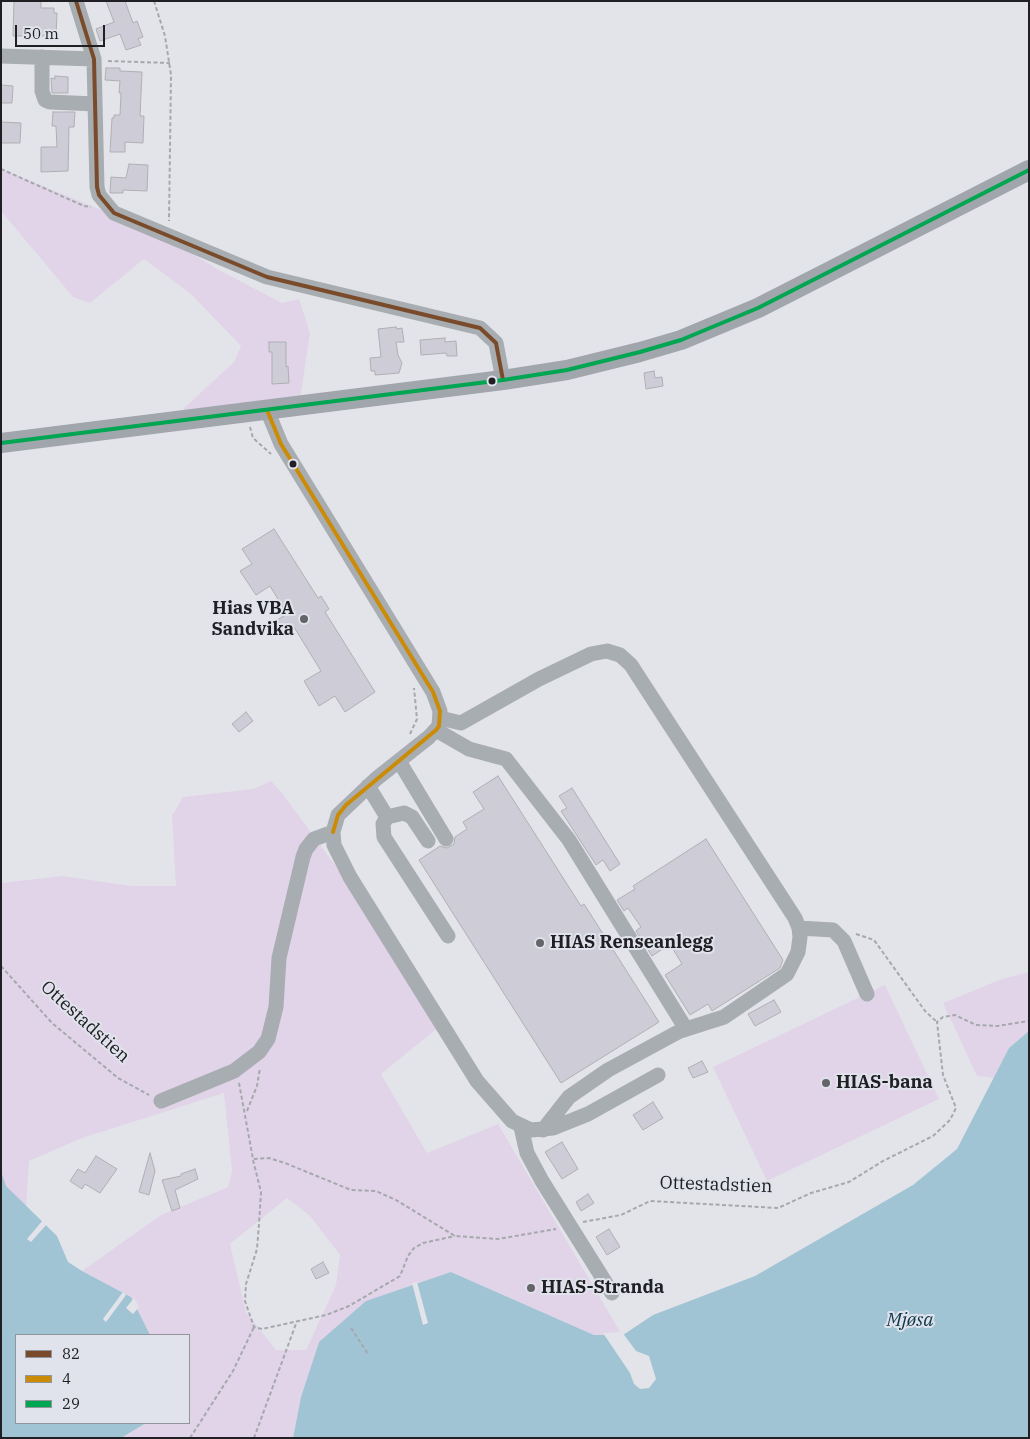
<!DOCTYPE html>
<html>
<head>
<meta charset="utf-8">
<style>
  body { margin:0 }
  #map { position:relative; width:1030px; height:1439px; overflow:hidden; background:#e3e4e9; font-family:"IBM Plex Serif",serif }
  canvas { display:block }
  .frame { position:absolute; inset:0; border:2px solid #202024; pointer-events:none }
  .legend { position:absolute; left:15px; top:1334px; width:175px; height:90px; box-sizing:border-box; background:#e0e3ec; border:1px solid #93959c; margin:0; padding:6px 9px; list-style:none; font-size:15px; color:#202024 }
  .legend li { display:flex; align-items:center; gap:10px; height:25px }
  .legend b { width:25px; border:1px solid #93959c }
  .scale { position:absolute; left:15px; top:25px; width:90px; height:22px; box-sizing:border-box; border:2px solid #202024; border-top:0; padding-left:6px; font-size:15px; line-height:18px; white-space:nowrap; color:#202024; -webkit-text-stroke:4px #e0e3ec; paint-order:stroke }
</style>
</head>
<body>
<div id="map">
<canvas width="1030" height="1439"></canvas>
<div class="frame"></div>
<ul class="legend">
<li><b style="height:6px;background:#7a4b2a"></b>82</li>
<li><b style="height:6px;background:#cc8b07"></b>4</li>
<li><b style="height:6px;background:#00a651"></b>29</li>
</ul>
<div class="scale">50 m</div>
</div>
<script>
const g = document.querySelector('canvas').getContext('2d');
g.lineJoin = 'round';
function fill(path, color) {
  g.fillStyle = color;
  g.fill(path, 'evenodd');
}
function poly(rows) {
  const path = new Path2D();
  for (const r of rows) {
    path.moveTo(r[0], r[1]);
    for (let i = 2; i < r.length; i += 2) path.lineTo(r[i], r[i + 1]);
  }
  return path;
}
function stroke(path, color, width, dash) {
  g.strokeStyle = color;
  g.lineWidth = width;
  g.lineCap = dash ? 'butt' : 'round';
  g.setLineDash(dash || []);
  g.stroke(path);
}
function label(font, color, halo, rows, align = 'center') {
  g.font = font + ' "IBM Plex Serif",serif';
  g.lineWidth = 4;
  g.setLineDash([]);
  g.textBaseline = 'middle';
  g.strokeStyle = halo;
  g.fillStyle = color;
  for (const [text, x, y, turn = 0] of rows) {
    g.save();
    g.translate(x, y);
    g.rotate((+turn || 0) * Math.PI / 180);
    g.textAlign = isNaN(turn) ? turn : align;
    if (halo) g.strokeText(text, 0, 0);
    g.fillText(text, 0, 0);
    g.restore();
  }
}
fill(poly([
  [1,169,158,233,219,270,282,303,299,299,310,333,300,399,199,417,183,409,234,362,241,346,191,294,144,259,90,303,73,297,1,211],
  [271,781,282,793,351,887,440,1026,381,1074,427,1153,498,1124,622,1335,594,1335,451,1272,319,1342,301,1397,293,1438,121,1438,146,1423,189,1423,189,1335,150,1335,131,1297,82,1271,161,1215,228,1187,232,1171,224,1093,82,1138,29,1161,26,1208,6,1186,1,1171,1,883,63,876,131,886,176,886,172,816,183,797,253,789],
  [287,1198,310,1216,340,1255,336,1285,306,1350,276,1350,246,1312,230,1244],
  [1029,972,1029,1031,1009,1048,994,1078,977,1076,943,1003,1002,979],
  [885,985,939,1099,767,1181,713,1067]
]), '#e1d4e8');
fill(poly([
  [1029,1031,1029,1438,293,1438,301,1397,319,1342,366,1301,451,1272,594,1335,623,1335,653,1315,755,1276,913,1185,957,1149,1009,1048],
  [1,1171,6,1186,57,1236,68,1262,82,1271,131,1297,150,1335,16,1335,16,1423,146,1423,121,1438,1,1438]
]), '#a1c4d5');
fill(poly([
  [43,1220,47,1224,31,1242,27,1239],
  [417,1282,428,1323,423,1325,412,1283],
  [123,1292,126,1295,106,1322,103,1319],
  [134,1298,139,1307,133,1314,126,1308],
  [622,1332,636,1351,649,1356,656,1379,649,1388,640,1389,634,1384,630,1373,603,1333]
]), '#e3e4e9');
const building = poly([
  [14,1,41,1,41,8,54,8,54,13,57,13,56,36,13,36,14,1],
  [106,1,125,1,133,23,137,21,143,37,138,39,141,45,126,50,120,34,100,41,96,29,114,22,106,1],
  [106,68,120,68,120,71,142,72,140,116,144,116,143,143,125,142,125,152,110,152,112,118,114,118,114,115,120,115,121,93,119,93,120,81,105,80,106,68],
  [55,76,68,77,68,93,52,93,51,78,55,79,55,76],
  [1,85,13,86,12,103,1,103,1,85],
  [53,112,75,112,74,127,69,127,68,171,41,172,41,147,57,147,56,126,52,126,53,112],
  [1,122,21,123,20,143,1,143,1,122],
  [129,164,148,165,147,191,123,190,123,193,110,193,111,177,126,178,129,164],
  [396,327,397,329,402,328,404,342,396,342,398,355,402,363,399,373,375,375,375,371,371,371,370,358,381,357,378,329,396,327],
  [445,338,445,342,456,341,457,356,447,356,446,353,421,355,420,340,445,338],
  [269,342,286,342,286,367,288,366,289,383,272,384,272,352,269,352,269,342],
  [654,371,655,378,662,377,663,386,646,389,644,373,654,371],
  [274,529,318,598,321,596,329,609,325,612,375,692,345,712,335,696,319,706,304,681,321,671,294,627,280,636,272,623,287,614,270,586,256,595,240,571,252,564,242,549,274,529],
  [246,712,253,721,239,732,232,724,246,712],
  [498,776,581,906,584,904,659,1022,561,1083,419,860,440,846,447,848,454,844,455,837,467,829,463,822,484,809,473,792,498,776],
  [572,788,620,864,610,871,603,860,596,865,561,811,567,808,559,796,572,788],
  [706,839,783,960,780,968,712,1011,708,1004,690,1015,665,975,682,964,670,944,652,956,636,931,641,927,628,908,624,911,617,900,635,889,633,886,706,839],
  [774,1000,781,1012,755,1026,748,1014,774,1000],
  [702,1061,708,1072,693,1078,688,1068,702,1061],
  [653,1102,663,1118,643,1130,633,1115,653,1102],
  [562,1142,578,1169,562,1179,545,1152,562,1142],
  [150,1153,155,1171,149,1195,139,1192,150,1153],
  [96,1156,117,1169,100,1193,85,1184,82,1189,70,1181,78,1169,85,1173,96,1156],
  [195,1169,198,1179,175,1190,180,1208,172,1211,162,1180,181,1176,181,1174,195,1169],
  [588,1194,594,1203,581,1211,576,1202,588,1194],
  [609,1229,620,1247,607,1255,596,1237,609,1229],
  [323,1262,329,1273,316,1279,311,1269,323,1262]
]);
fill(building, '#ceccd6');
stroke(building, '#afafb3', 1);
stroke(poly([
  [154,1,165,36,171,75,169,221],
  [108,61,170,63],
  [1,169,84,206,91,207],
  [250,427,253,438,271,454],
  [410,734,417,719,414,688],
  [856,934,874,940,925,1011,937,1022],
  [1,966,52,1023,118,1078,149,1095],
  [239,1083,253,1159,269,1158,285,1163,351,1190,376,1191,396,1200,455,1236,498,1239,556,1229],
  [247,1111,257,1086,260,1068],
  [253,1160,261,1192,259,1224,257,1249,246,1284,245,1301,254,1327,262,1329,326,1315,349,1306,400,1276,408,1256,414,1248,423,1243,455,1236],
  [583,1222,621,1215,650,1201,778,1208,811,1193,849,1182,883,1161,933,1136,950,1120,956,1108,943,1075,937,1022,943,1017,955,1015,976,1025,997,1026,1029,1021],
  [351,1328,368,1354],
  [190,1438,233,1371,254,1327],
  [254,1438,297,1321]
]), '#a5a8ac', 2, [4, 2.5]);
stroke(poly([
  [76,1,94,59,97,187,99,195,114,213,267,277,480,328,496,343,503,380],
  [1,56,94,59],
  [42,57,42,91,45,100,50,102,95,104],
  [267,410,281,444,433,692,440,711,439,726,429,737,376,779,338,815,333,832,334,845,350,877,477,1081,512,1121,531,1130,553,1128,588,1114,658,1075],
  [440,718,461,723,539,679,591,654,607,651,620,655,631,665,640,679,795,918,799,928,833,930,844,941,867,994],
  [436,730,469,749,506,759,569,840,686,1029],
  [399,761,446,839],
  [368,786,387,817,383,824,384,837,448,936],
  [387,817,404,813,412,817,428,841],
  [161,1101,234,1071,259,1052,268,1039,276,1007,279,958,303,857,306,849,314,839,333,832],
  [521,1127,527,1153,542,1181,612,1293],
  [543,1130,569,1097,608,1070,680,1031,724,1017,787,974,798,952,800,937,799,928]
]), '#a8adb2', 15);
stroke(poly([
  [1,443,503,380,567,370,640,352,681,340,758,308,1029,170]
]), '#a1a5ac', 20);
stroke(poly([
  [76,1,94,59,97,187,99,195,114,213,267,277,480,328,496,343,503,380]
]), '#7a4b2a', 4);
stroke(poly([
  [267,410,281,444,433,692,440,711,439,726,436,730,346,805,338,815,333,832]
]), '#cc8b07', 4);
stroke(poly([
  [1,443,503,380,567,370,640,352,681,340,758,308,1029,170]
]), '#00a651', 4);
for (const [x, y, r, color] of [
  [492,381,4.5,"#202024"],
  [293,464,4.5,"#202024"],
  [304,619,5,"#646569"],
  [540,943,5,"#646569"],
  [826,1083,5,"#646569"],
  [531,1288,5,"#646569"]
]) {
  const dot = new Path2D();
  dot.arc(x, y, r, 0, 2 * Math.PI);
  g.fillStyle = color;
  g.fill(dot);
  stroke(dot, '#e0e3ec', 2);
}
label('bold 18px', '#202024', '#e0e3ec', [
  ["Hias VBA",294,609,"right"],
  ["Sandvika",294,630,"right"],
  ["HIAS Renseanlegg",550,943],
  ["HIAS-bana",836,1083],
  ["HIAS-Stranda",541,1288]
], 'left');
label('18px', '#202024', '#e0e3ec', [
  ["Ottestadstien",85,1022,42],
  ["Ottestadstien",716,1185,2]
]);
label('italic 19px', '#0b3848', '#e0e3ec', [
  ["Mjøsa",910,1321]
]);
</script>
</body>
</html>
